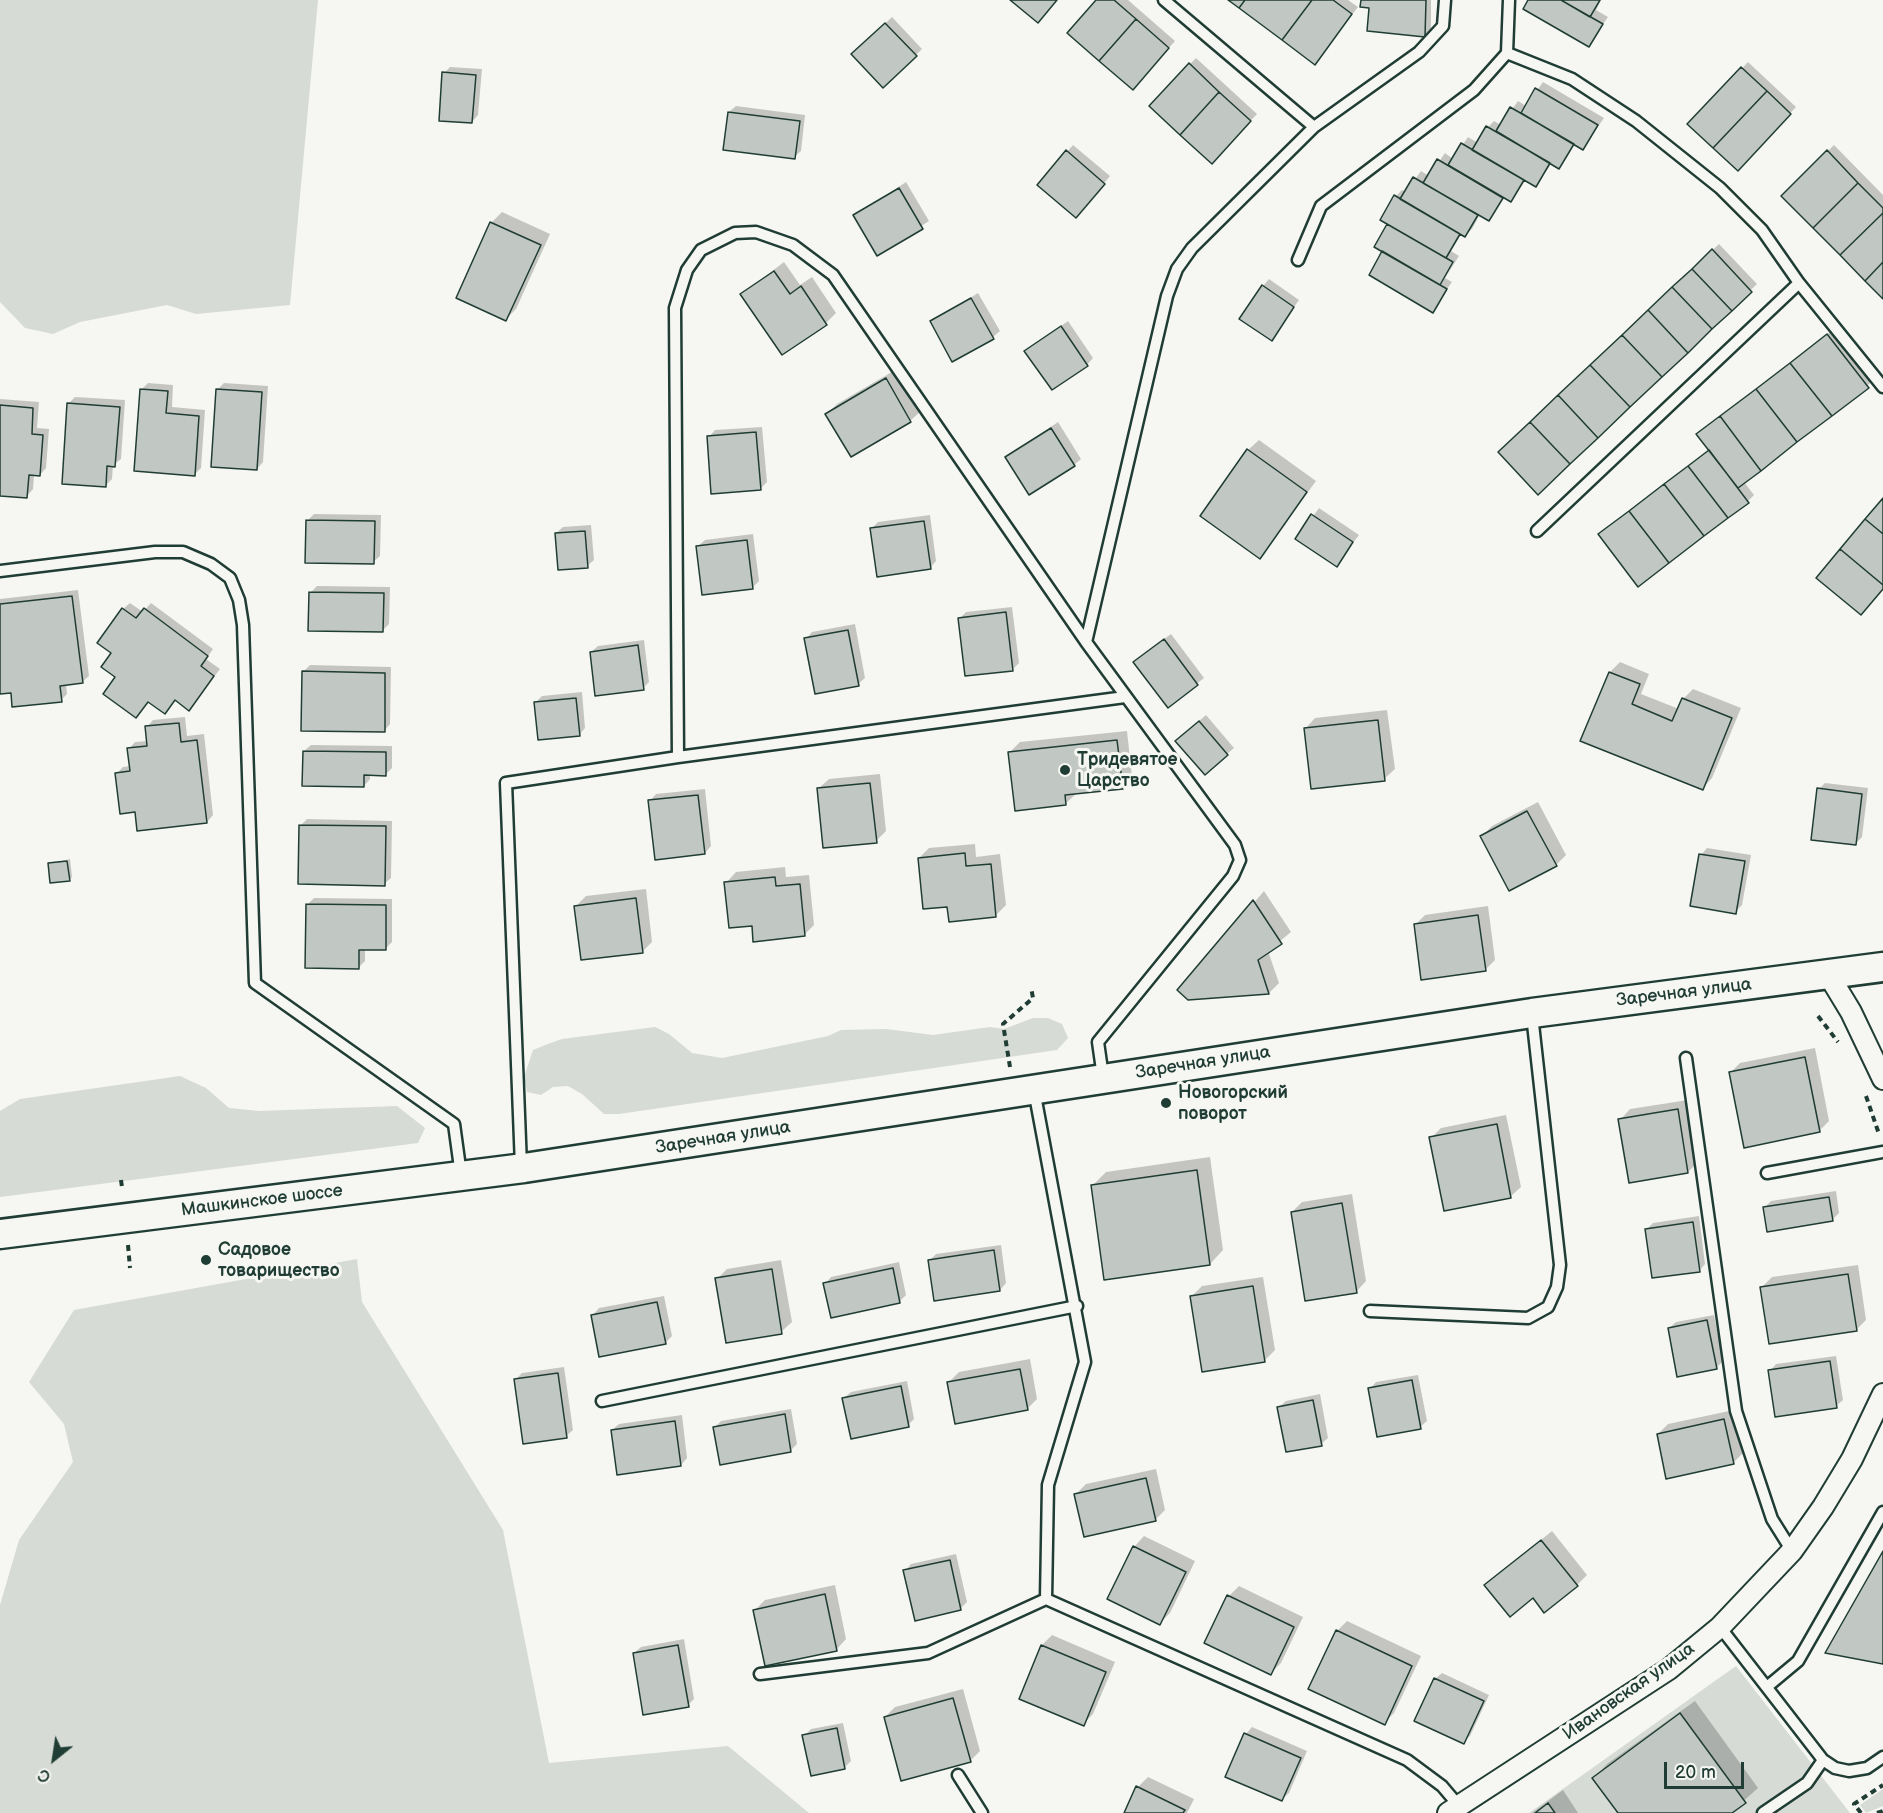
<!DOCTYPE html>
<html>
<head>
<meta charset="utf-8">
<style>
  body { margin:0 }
  #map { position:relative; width:1883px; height:1813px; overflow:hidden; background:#f6f6f2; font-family:"Balsamiq Sans",sans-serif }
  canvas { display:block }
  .north { position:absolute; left:24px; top:1729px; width:60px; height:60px; -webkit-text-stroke:4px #f6f6f2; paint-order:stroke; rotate:210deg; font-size:16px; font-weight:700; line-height:24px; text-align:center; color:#1f3d34 }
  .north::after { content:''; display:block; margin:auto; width:21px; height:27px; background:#1f3d34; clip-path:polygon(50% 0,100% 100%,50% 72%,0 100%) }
  .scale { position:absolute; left:1664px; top:1762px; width:80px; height:27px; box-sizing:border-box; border:3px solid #1f3d34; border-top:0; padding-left:8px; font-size:18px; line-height:21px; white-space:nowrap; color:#1f3d34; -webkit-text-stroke:4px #f6f6f2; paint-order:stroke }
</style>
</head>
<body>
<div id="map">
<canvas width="1883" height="1813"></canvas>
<div class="north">С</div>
<div class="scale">20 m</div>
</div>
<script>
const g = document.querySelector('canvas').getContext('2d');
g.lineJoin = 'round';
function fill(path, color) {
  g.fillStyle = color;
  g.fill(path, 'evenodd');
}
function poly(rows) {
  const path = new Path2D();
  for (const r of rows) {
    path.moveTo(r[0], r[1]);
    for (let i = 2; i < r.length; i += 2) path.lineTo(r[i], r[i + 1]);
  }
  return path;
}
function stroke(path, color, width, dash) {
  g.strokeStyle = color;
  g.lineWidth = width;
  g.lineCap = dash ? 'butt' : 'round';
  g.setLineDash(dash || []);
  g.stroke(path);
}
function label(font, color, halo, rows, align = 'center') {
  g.font = font + ' "Balsamiq Sans",sans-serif';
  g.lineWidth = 6;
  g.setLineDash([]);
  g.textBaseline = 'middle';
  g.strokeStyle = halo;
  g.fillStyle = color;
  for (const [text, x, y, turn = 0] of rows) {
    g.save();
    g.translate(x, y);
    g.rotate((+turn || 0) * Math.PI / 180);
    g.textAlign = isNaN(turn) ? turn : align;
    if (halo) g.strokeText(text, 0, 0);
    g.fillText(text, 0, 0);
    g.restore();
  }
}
fill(poly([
  [0,0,318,0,290,305,196,314,167,305,80,322,53,334,25,328,0,302],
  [1033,1018,1048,1018,1062,1024,1068,1038,1057,1050,619,1114,604,1114,582,1094,568,1086,553,1087,541,1095,527,1092,524,1077,533,1050,548,1044,562,1039,655,1027,669,1034,692,1053,722,1058,828,1036,841,1030,886,1029,933,1035,990,1027,1004,1029],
  [180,1076,206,1088,229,1108,259,1111,397,1106,425,1128,418,1143,0,1197,0,1111,20,1099],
  [357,1259,362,1302,503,1530,549,1763,728,1746,809,1813,0,1813,0,1605,19,1540,73,1462,64,1424,29,1382,74,1310],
  [1736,1666,1850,1813,1529,1813],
  [1883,1789,1883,1806,1866,1813,1860,1805]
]), '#d6dbd6');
fill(poly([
  [1098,0,1128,0,1175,41,1139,82],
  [1230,0,1348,0,1358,7,1315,63],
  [1363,0,1431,0,1431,29,1424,36],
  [1529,0,1601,0,1596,10,1608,17,1589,45],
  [892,17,922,49,884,86,853,54],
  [1196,58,1257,114,1218,155,1190,64],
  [1748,62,1796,107,1738,169,1689,124],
  [450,67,482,69,478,115,472,122,444,73],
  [1543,82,1604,118,1583,148,1575,143,1565,160,1559,167,1552,163,1536,185,1526,180,1511,201,1505,197,1489,219,1480,214,1472,229,1465,235,1462,233,1451,251,1459,256,1445,278,1452,282,1432,311,1384,251,1396,196,1402,190,1406,192,1421,171,1429,176,1445,153,1453,159,1468,137,1478,143,1488,127,1494,121,1501,125,1518,101,1526,106],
  [736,106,805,115,801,151,794,157,729,112],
  [1073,145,1110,176,1082,210,1067,152],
  [1834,145,1883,195,1883,297,1783,196],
  [906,182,929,221,878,254,855,216],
  [502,212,550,234,516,309,506,319,458,297,492,222],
  [1719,244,1757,284,1538,493,1500,452],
  [784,262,800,285,812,277,836,313,826,323,782,353,742,294],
  [1269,279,1299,300,1271,339,1263,286],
  [978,293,1000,331,993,337,953,360,932,322],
  [1068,321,1093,358,1087,365,1026,351],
  [1834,329,1874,380,1744,482,1754,495,1748,501,1607,528,1710,449,1705,428],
  [897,369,921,411,910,421,851,455,827,414,837,404],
  [148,383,173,385,172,407,205,410,201,468,195,474,141,390],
  [224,383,268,386,263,462,257,469,217,390],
  [75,397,125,400,121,459,113,465,112,479,105,486,68,404],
  [0,399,39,402,37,428,49,429,46,468,40,475,34,474,33,489,27,496,0,494],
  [1058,422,1081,459,1074,465,1007,457],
  [762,427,767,482,760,489,709,437,715,430],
  [1259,440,1316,481,1260,557,1248,450],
  [1319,508,1359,535,1336,565,1297,539],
  [314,514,381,515,380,556,373,562,307,521],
  [930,515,936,561,930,568,871,529,878,522],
  [591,525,594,560,587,566,556,533,563,527],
  [753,534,759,581,752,588,698,546,705,540],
  [317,586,390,587,389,624,382,631,310,593],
  [78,590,89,676,82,682,66,684,67,694,61,700,12,691,0,693,0,599],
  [130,603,143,612,151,603,213,649,206,659,220,669,195,702,176,699,165,712,149,701,136,716,117,677,113,653,123,609],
  [1012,607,1019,663,1012,670,959,619,966,612],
  [855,624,865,678,858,684,806,639,812,632],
  [1171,634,1204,678,1168,706,1141,656],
  [644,640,649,682,643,688,591,652,598,646],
  [1620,662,1649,674,1641,694,1679,709,1683,699,1693,689,1741,708,1712,778,1702,789,1582,740,1610,672],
  [310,665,391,667,390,724,384,731,303,672],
  [582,692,585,728,579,735,535,703,542,696],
  [1387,710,1395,769,1384,779,1305,729,1315,718],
  [1206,715,1234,748,1205,773,1184,734],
  [185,717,187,736,204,734,213,815,207,822,136,810,117,773,123,767,131,766,129,749,135,742,148,741,147,727,153,720],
  [1127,731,1132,777,1122,788,1076,794,1065,804,1010,752,1020,742],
  [311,745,392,746,392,768,386,774,370,774,370,779,364,786,304,751],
  [880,774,886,831,876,841,818,789,829,779],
  [1825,783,1868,788,1862,837,1855,844,1819,789],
  [705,789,711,846,705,853,650,801,656,794],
  [1538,802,1566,855,1556,865,1482,836,1492,826],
  [307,819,392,821,391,878,384,884,300,826],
  [975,844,976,857,1000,854,1006,905,996,915,949,905,919,858,929,848],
  [1707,848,1751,855,1742,905,1735,912,1701,855],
  [70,859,72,877,69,880,49,864],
  [785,867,786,877,809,875,814,925,804,935,753,924,726,883,736,872],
  [646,889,652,942,642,952,576,906,586,896],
  [1264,891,1291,932,1268,951,1279,983,1269,993,1189,998,1179,990],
  [314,898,392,899,392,942,385,949,365,948,365,961,358,968,307,905],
  [1488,906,1495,960,1485,970,1415,925,1425,915],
  [1815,1048,1829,1121,1819,1131,1730,1073,1740,1063],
  [1688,1100,1698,1162,1688,1172,1620,1120,1630,1109],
  [1506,1115,1521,1187,1510,1197,1431,1138,1441,1128],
  [1210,1157,1223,1250,1210,1264,1092,1186,1106,1172],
  [1836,1191,1839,1213,1833,1219,1764,1208,1771,1201],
  [1352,1194,1366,1281,1356,1292,1292,1212,1302,1202],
  [1699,1216,1705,1264,1699,1271,1647,1229,1653,1223],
  [1001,1245,1006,1283,1000,1290,929,1261,936,1254],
  [781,1260,792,1322,781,1332,717,1279,727,1269],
  [899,1262,906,1295,900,1301,825,1284,831,1277],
  [1858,1265,1866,1320,1856,1330,1761,1288,1772,1277],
  [1263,1277,1275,1350,1265,1360,1203,1370,1192,1296,1202,1286],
  [664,1296,672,1336,665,1343,593,1315,599,1308],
  [1714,1315,1723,1361,1716,1368,1669,1328,1676,1322],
  [1836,1356,1843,1400,1836,1406,1770,1371,1776,1364],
  [1030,1359,1037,1399,1027,1409,949,1382,959,1372],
  [564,1367,573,1430,566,1436,515,1380,522,1373],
  [1418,1375,1427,1421,1420,1427,1370,1389,1376,1382],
  [907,1381,914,1419,908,1425,844,1398,851,1392],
  [1320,1394,1328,1438,1321,1444,1279,1407,1286,1401],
  [791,1409,797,1444,790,1451,715,1427,721,1421],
  [1734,1410,1743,1453,1733,1463,1658,1434,1668,1424],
  [682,1415,687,1458,681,1465,612,1430,619,1424],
  [1156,1469,1165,1510,1155,1520,1076,1494,1086,1484],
  [1552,1531,1587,1575,1577,1585,1545,1611,1533,1596,1486,1585],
  [1144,1536,1195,1561,1170,1613,1160,1623,1134,1547],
  [956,1554,967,1602,960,1609,905,1571,911,1564],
  [835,1585,846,1639,836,1650,755,1610,765,1600],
  [1239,1586,1303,1617,1281,1663,1271,1673,1229,1596],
  [1347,1621,1421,1656,1394,1713,1384,1723,1337,1631],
  [1052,1635,1115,1662,1093,1714,1083,1724,1020,1698,1042,1645],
  [684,1639,694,1699,688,1705,634,1653,641,1647],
  [1442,1673,1489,1695,1470,1736,1463,1742,1435,1679],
  [963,1689,980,1751,970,1761,885,1717,895,1707],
  [1695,1701,1758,1788,1730,1813,1620,1813,1594,1778,1607,1764],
  [843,1723,851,1761,844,1768,804,1736,811,1729],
  [1252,1727,1307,1751,1289,1793,1282,1799,1246,1734],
  [1148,1777,1194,1799,1187,1813,1125,1813,1138,1787],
  [1563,1790,1578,1813,1532,1813]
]), '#0003');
const building = poly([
  [1010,0,1057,0,1038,23,1010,0],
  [1096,0,1114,0,1136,19,1099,61,1067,33,1096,0],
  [1228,0,1245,0,1239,8,1228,0],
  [1245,0,1312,0,1282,40,1239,8,1245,0],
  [1312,0,1333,0,1352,14,1315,65,1282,40,1312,0],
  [1361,0,1426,0,1425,37,1367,31,1369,8,1360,7,1361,0],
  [1528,0,1561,0,1603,24,1589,47,1523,9,1528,0],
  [1561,0,1600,0,1590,17,1561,0],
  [1136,19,1169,48,1133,90,1099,61,1136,19],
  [885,23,917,56,883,88,851,54,885,23],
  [1189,63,1219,92,1180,135,1149,106,1189,63],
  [1741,67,1767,91,1713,148,1687,124,1741,67],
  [442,72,476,75,472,123,439,121,442,72],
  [1535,88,1598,125,1583,150,1521,113,1535,88],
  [1767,91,1791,114,1738,171,1713,148,1767,91],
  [1219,92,1251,121,1212,164,1180,135,1219,92],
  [1510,107,1574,144,1559,169,1496,131,1510,107],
  [728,112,800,121,795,159,723,150,728,112],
  [1486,126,1550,163,1536,187,1472,150,1486,126],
  [1461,143,1524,180,1511,202,1448,165,1461,143],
  [1066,150,1105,184,1076,218,1037,185,1066,150],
  [1827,150,1858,183,1813,228,1781,196,1827,150],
  [1437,159,1503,198,1489,221,1423,183,1437,159],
  [1413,177,1478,215,1465,237,1400,199,1413,177],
  [1858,183,1883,208,1883,213,1840,255,1813,228,1858,183],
  [899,188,923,229,877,256,853,215,899,188],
  [1394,195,1460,234,1446,258,1380,220,1394,195],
  [1883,213,1883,262,1865,281,1840,255,1883,213],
  [490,222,541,245,506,321,456,298,490,222],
  [1387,224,1453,262,1440,285,1374,247,1387,224],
  [1712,249,1752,292,1732,311,1692,269,1712,249],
  [1382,251,1447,289,1433,313,1369,275,1382,251],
  [1883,262,1883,299,1865,281,1883,262],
  [1692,269,1732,311,1712,329,1672,287,1692,269],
  [774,271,790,294,801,286,827,325,782,355,740,294,774,271],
  [1262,285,1294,307,1272,341,1239,319,1262,285],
  [1672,287,1712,329,1688,353,1648,310,1672,287],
  [971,298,994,339,952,362,930,321,971,298],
  [1648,310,1688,353,1662,377,1622,335,1648,310],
  [1061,326,1088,366,1052,390,1024,351,1061,326],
  [1827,334,1869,388,1832,416,1790,363,1827,334],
  [1622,335,1662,377,1630,407,1590,365,1622,335],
  [1790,363,1832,416,1797,442,1756,389,1790,363],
  [1590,365,1630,407,1598,438,1558,395,1590,365],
  [886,378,911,422,851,457,825,414,886,378],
  [140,389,168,391,166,413,199,416,195,476,134,471,140,389],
  [216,389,262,392,257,470,211,467,216,389],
  [1756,389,1797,442,1761,471,1720,416,1756,389],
  [1558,395,1598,438,1570,464,1530,422,1558,395],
  [67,403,120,407,115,467,107,466,106,487,62,484,67,403],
  [0,405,33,408,32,434,43,435,40,476,29,475,27,498,0,496,0,405],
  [1720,416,1761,471,1738,488,1696,434,1720,416],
  [1530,422,1570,464,1538,495,1498,452,1530,422],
  [1051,428,1075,466,1029,495,1005,457,1051,428],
  [756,432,761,490,711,494,707,436,756,432],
  [1247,449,1307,492,1260,559,1200,516,1247,449],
  [1709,450,1749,503,1728,518,1688,466,1709,450],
  [1688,466,1728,518,1704,536,1664,484,1688,466],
  [1664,484,1704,536,1669,563,1629,511,1664,484],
  [1883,498,1883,534,1865,519,1883,498],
  [1629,511,1669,563,1638,587,1598,534,1629,511],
  [1311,514,1353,542,1337,567,1295,539,1311,514],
  [1865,519,1883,534,1883,585,1840,549,1865,519],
  [306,520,375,521,374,564,305,563,306,520],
  [924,521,931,569,877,577,870,528,924,521],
  [585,531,588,568,558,570,555,533,585,531],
  [747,540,753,589,702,595,696,546,747,540],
  [1840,549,1883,585,1883,589,1861,615,1816,578,1840,549],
  [309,592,384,593,383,632,308,631,309,592],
  [72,596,83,683,60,686,62,702,12,707,11,693,0,694,0,604,72,596],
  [122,608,136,618,144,608,208,656,201,666,214,676,189,711,175,700,165,714,148,702,136,718,103,694,115,677,101,667,111,653,97,643,122,608],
  [1006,612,1013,671,965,676,958,618,1006,612],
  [848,630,859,686,815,694,804,638,848,630],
  [1164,639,1198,685,1168,708,1133,662,1164,639],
  [638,645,644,690,595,696,590,652,638,645],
  [302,671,385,673,385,732,301,731,302,671],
  [1609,672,1640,684,1632,704,1672,721,1682,698,1732,718,1703,790,1580,741,1609,672],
  [576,698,580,736,538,740,534,702,576,698],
  [1378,720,1385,781,1311,789,1304,728,1378,720],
  [1199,721,1228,755,1205,775,1175,741,1199,721],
  [179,723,181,742,197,740,207,823,137,831,135,812,120,814,115,773,130,771,127,748,147,746,145,726,179,723],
  [1117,740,1123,789,1065,795,1066,805,1015,811,1008,752,1117,740],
  [303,751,386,752,386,776,364,775,364,787,302,786,303,751],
  [870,783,877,843,823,848,817,788,870,783],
  [1817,788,1862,794,1856,845,1811,840,1817,788],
  [698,795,705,854,655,860,648,800,698,795],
  [1527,811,1557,866,1509,891,1480,836,1527,811],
  [299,825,386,826,385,886,298,884,299,825],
  [965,853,966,866,991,864,996,917,949,922,947,907,923,909,918,858,965,853],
  [1699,854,1745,861,1736,914,1690,906,1699,854],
  [67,861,70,881,50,883,48,863,67,861],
  [775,877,776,886,800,884,805,936,753,942,752,926,729,928,724,882,775,877],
  [636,898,643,953,581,960,574,906,636,898],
  [1253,900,1282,944,1258,960,1269,994,1188,1000,1177,990,1253,900],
  [306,904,386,905,386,950,359,950,359,969,305,968,306,904],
  [1478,915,1486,971,1421,980,1414,924,1478,915],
  [1805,1057,1820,1132,1744,1148,1729,1072,1805,1057],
  [1678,1109,1688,1173,1629,1183,1618,1119,1678,1109],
  [1497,1124,1511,1198,1444,1211,1429,1137,1497,1124],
  [1197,1170,1210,1265,1104,1280,1091,1185,1197,1170],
  [1829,1197,1833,1221,1767,1232,1763,1207,1829,1197],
  [1342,1203,1357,1293,1305,1301,1291,1212,1342,1203],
  [1693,1222,1700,1272,1652,1278,1645,1229,1693,1222],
  [994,1250,1000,1291,934,1301,928,1260,994,1250],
  [893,1268,900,1303,831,1318,823,1283,893,1268],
  [772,1269,782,1334,726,1343,715,1278,772,1269],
  [1848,1274,1857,1331,1769,1344,1760,1287,1848,1274],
  [1253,1286,1265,1362,1202,1372,1190,1296,1253,1286],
  [657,1302,666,1344,599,1357,591,1315,657,1302],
  [1707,1320,1717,1369,1677,1377,1668,1328,1707,1320],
  [1830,1361,1837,1408,1775,1417,1768,1370,1830,1361],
  [1020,1369,1028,1410,955,1424,947,1382,1020,1369],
  [558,1373,567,1438,523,1444,514,1379,558,1373],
  [1412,1380,1421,1429,1377,1437,1368,1388,1412,1380],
  [901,1386,909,1427,851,1439,842,1398,901,1386],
  [1313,1400,1322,1446,1286,1452,1277,1407,1313,1400],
  [785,1414,791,1452,720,1465,713,1427,785,1414],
  [1724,1419,1734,1464,1666,1479,1657,1434,1724,1419],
  [675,1421,681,1466,617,1475,611,1430,675,1421],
  [1146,1478,1156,1521,1084,1537,1074,1494,1146,1478],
  [1541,1540,1578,1586,1544,1613,1533,1598,1510,1617,1484,1585,1541,1540],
  [1133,1546,1186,1572,1160,1625,1107,1599,1133,1546],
  [1883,1551,1883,1664,1825,1653,1883,1551],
  [950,1560,961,1610,915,1621,903,1570,950,1560],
  [825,1594,837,1651,765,1666,753,1610,825,1594],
  [1227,1595,1294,1627,1271,1675,1204,1643,1227,1595],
  [1336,1630,1412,1666,1385,1725,1308,1689,1336,1630],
  [678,1645,689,1707,643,1715,633,1653,678,1645],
  [1041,1645,1106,1672,1084,1726,1019,1699,1041,1645],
  [1434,1678,1484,1701,1464,1744,1414,1721,1434,1678],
  [953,1698,971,1762,901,1781,884,1717,953,1698],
  [1680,1713,1746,1803,1732,1813,1618,1813,1592,1778,1680,1713],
  [837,1728,845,1769,811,1776,802,1735,837,1728],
  [1244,1733,1301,1758,1282,1801,1225,1777,1244,1733],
  [1136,1786,1185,1810,1183,1813,1124,1813,1136,1786],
  [1548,1803,1555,1813,1535,1813,1548,1803]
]);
fill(building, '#c1c8c3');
stroke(building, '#1f3d34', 1.5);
const lane = poly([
  [1164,0,1314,127],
  [1507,53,1572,79,1636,121,1720,188,1762,230,1799,283],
  [1298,260,1321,206,1474,90,1507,53,1509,0],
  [1537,531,1799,283,1883,387],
  [0,571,155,552,183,552,211,564,230,578,239,600,243,625,255,983,454,1124,461,1175],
  [1086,642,1167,296,1177,269,1192,248,1314,127,1419,52,1443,26,1445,0],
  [678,757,675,308,687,270,701,250,735,233,756,232,793,245,833,275,1086,642,1235,845,1240,860,1233,876,1098,1042,1103,1077],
  [1686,1058,1736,1411,1772,1519,1792,1551],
  [521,1166,506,783,678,757,1125,697],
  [1767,1173,1883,1152],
  [1370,1311,1528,1318,1548,1307,1557,1287,1560,1265,1532,1015],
  [602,1401,1077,1306],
  [1046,1599,1407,1760,1442,1786,1459,1806],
  [1720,1627,1823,1760,1835,1768,1849,1771,1867,1768,1883,1757],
  [760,1674,928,1653,1046,1599,1048,1485,1085,1362,1034,1090],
  [1768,1686,1798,1661,1883,1512],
  [958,1775,982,1813],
  [1763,1813,1807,1783,1823,1760]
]);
const street = poly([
  [1828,974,1851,1012,1883,1079],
  [1448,1813,1669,1669,1720,1627,1792,1551,1823,1507,1852,1459,1883,1394]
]);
const secondary = poly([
  [0,1234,524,1168,1532,1013,1883,967]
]);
stroke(lane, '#1f3d34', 15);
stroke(street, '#1f3d34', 24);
stroke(secondary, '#1f3d34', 33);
stroke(poly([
  [1818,1016,1838,1042],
  [1010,1067,1003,1024,1033,998,1031,987],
  [1866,1096,1879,1134],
  [121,1180,122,1187],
  [128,1245,130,1268],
  [1861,1813,1854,1804,1883,1785],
  [1877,1813,1883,1811]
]), '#1f3d34', 4, [6, 4.5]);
stroke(lane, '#f6f6f2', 10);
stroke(street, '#f6f6f2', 20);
stroke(secondary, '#f6f6f2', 28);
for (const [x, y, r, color] of [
  [1065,770,6,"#1f3d34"],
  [1166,1103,6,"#1f3d34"],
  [206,1260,6,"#1f3d34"]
]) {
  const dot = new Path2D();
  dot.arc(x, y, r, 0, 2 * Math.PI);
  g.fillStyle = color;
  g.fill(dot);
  stroke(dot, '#f6f6f2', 2);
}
label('bold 18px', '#1f3d34', '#f6f6f2', [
  ["Тридевятое",1077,760],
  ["Царство",1077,781],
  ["Новогорский",1178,1093],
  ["поворот",1178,1114],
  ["Садовое",218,1250],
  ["товарищество",218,1271]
], 'left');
label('18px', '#1f3d34', '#f6f6f2', [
  ["Заречная улица",1684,993,-7],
  ["Заречная улица",1203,1063,-9],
  ["Заречная улица",723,1138,-9],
  ["Машкинское шоссе",262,1201,-7],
  ["Ивановская улица",1629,1692,-35]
]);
</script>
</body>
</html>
